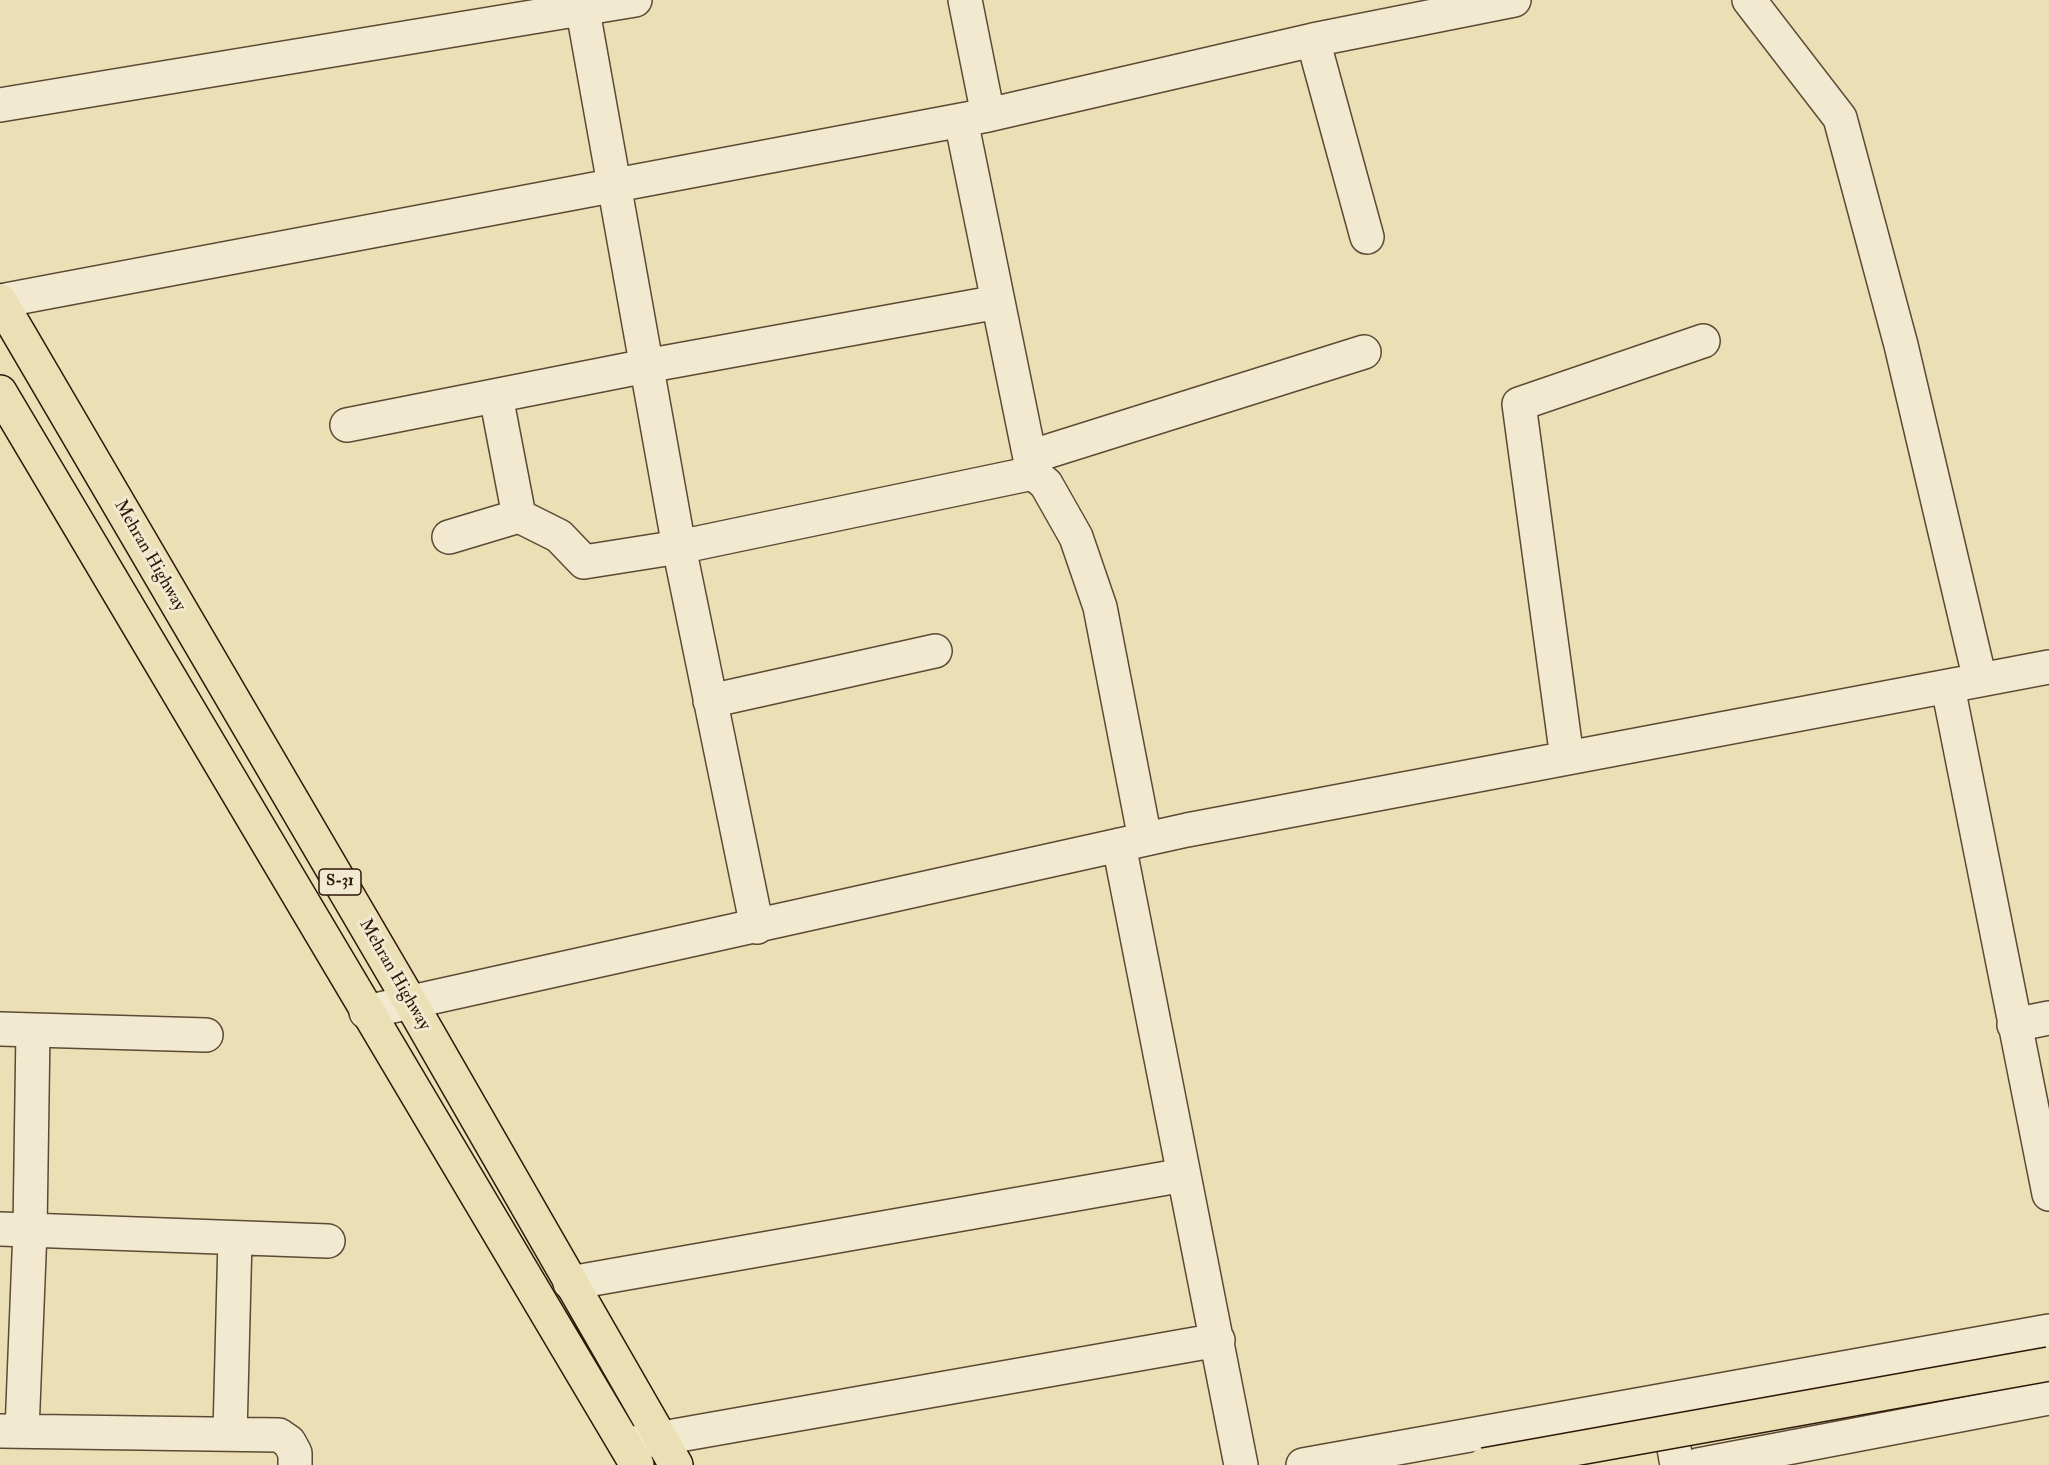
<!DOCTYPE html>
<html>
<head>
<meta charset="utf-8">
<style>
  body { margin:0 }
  canvas { display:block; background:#ebdfb6 }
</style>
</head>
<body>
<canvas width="2049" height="1465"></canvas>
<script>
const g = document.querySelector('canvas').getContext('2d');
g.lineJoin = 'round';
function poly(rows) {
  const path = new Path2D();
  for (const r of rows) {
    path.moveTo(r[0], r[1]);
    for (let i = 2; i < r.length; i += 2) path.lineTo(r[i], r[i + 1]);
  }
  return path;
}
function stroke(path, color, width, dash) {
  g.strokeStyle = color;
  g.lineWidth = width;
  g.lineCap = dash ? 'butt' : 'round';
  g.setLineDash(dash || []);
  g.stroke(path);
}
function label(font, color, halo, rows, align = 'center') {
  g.font = font + ' "IM FELL Double Pica",serif';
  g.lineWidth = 6;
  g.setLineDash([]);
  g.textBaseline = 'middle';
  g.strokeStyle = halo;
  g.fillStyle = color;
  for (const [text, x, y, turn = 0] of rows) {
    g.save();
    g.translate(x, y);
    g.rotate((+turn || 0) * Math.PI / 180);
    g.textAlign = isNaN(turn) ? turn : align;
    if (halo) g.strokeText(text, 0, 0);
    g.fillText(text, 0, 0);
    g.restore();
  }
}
const minor = poly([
  [581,0,679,547,757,927],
  [965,0,988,115],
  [1749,0,1840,118,1901,345,1980,680],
  [1313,40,1367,237],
  [0,105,635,0],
  [961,120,1033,473,1046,484,1076,537,1100,607,1145,839],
  [0,301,988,115,1313,40,1514,0],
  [496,396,519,516],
  [347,425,646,366,998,302],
  [1030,457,1364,352],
  [449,537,519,516,559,536,584,562,679,547,1033,473],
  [1948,687,2049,1194],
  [710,701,935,651],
  [1567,758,1519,404,1703,341],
  [1119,845,1241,1465],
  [366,1012,1187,830,2049,667],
  [2014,1025,2049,1018],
  [0,1029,206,1035],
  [0,1229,328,1241],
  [570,1283,1184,1175],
  [1666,1404,1677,1465],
  [0,1431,279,1435,289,1442,295,1453,295,1465],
  [22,1431,30,1230,33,1030],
  [230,1434,235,1238],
  [634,1443,1218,1340],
  [1303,1465,2049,1331],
  [1698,1465,2049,1398]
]);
const major = poly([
  [0,301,409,1000,676,1465],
  [0,392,637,1465]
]);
stroke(minor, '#5d4934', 36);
stroke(major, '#2e1709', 36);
stroke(minor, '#f2ead0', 33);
stroke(major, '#ebdfb6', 33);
const majorBridge = poly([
  [1484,1465,2049,1364]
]);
stroke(majorBridge, '#2e1709', 36, []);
stroke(majorBridge, '#ebdfb6', 33);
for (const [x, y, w] of [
  [340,882,42]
]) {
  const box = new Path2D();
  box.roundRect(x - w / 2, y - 13, w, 26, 4.5);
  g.fillStyle = '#f2ead0';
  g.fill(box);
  stroke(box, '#2e1709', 1.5);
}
label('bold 16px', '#2e1709', null, [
  ["S-31",340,882]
]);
label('18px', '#2e1709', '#f2ead0', [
  ["Mehran Highway",149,556,60],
  ["Mehran Highway",394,975,60]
]);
</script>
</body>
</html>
